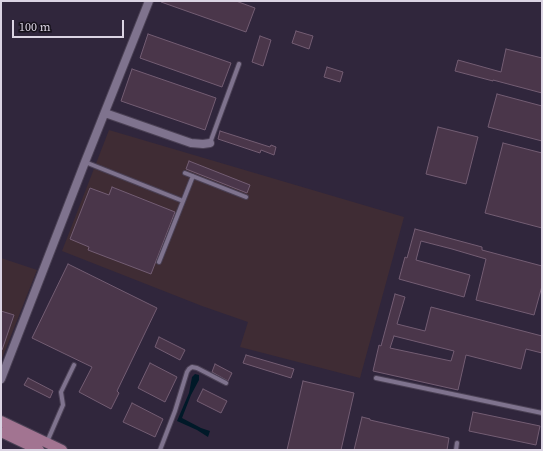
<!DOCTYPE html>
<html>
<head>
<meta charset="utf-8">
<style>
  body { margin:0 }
  #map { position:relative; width:543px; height:451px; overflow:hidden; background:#30263c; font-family:"Source Serif 4",serif }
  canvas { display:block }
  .frame { position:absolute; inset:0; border:2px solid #dbd4e3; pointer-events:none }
  .scale { position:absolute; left:12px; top:20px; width:112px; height:18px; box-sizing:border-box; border:2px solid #dbd4e3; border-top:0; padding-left:5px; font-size:12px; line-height:14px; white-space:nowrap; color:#dbd4e3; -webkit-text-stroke:3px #16111b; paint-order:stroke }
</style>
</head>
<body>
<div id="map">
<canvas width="543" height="451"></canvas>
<div class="frame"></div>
<div class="scale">100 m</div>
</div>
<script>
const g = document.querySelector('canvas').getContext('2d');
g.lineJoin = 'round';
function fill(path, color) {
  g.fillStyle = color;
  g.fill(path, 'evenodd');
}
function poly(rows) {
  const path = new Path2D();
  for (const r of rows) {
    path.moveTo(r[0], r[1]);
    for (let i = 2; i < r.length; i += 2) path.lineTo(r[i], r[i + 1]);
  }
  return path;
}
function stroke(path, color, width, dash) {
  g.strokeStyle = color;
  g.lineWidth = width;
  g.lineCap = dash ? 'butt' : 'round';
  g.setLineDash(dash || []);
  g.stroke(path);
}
fill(poly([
  [109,130,404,217,360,378,240,347,248,322,202,306,62,251],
  [1,258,37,270,1,361]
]), '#3f2c34');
fill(poly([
  [195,374,199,375,199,380,191,395,182,418,201,428,210,431,208,437,197,430,177,421,189,393,192,377]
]), '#001928');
const building = poly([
  [162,1,236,1,255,8,246,32,161,2,162,1],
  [296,31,313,36,309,49,292,43,296,31],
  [148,34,231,63,222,87,140,58,148,34],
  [260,36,271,40,263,66,252,62,260,36],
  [506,49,542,58,542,93,493,80,493,81,455,71,458,60,501,72,506,49],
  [327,67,343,72,340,82,324,77,327,67],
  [132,69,216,98,205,130,121,101,132,69],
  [497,94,542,106,542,141,488,127,497,94],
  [438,127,478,137,466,184,426,174,438,127],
  [220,131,270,147,271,145,276,147,274,155,261,150,260,153,218,139,220,131],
  [503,143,542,153,542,228,485,213,503,143],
  [189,161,250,185,247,193,186,169,189,161],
  [112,187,175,212,151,274,88,250,89,247,70,239,90,188,109,195,112,187],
  [415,229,482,247,482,250,542,266,542,286,534,315,476,300,486,259,452,249,421,241,416,260,470,275,464,297,399,279,405,257,407,258,415,229],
  [68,264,157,308,117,391,119,393,111,409,79,392,92,367,32,338,68,264],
  [395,294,405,297,397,324,425,331,431,307,542,336,542,353,526,349,521,369,466,355,458,390,373,371,379,345,381,346,395,294],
  [394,336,454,351,451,361,390,348,394,336],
  [1,311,14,315,2,350,1,350,1,311],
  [159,337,185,350,180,360,155,347,159,337],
  [246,355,294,369,291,378,243,363,246,355],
  [150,363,177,377,165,402,138,388,150,363],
  [215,364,232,373,228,381,212,372,215,364],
  [28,378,53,391,50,398,24,385,28,378],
  [303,381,354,393,341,450,287,450,303,381],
  [203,389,227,401,221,413,197,401,203,389],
  [132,403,163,419,155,437,123,422,132,403],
  [473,412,540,426,536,445,469,431,473,412],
  [362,417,370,419,370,420,449,438,447,450,354,450,362,417]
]);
fill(building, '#4a364a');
stroke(building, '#735d73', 1);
const lane = poly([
  [210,143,239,64],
  [85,162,183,201],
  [185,173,246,197],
  [159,262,193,176],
  [376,378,542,413],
  [47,442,63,405,61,392,74,365],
  [160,450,175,411,187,372,189,369,192,367,197,368,226,383],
  [456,450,457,443]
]);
const street = poly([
  [105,113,191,143,203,144,210,143],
  [1,379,85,162,149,1]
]);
const secondary = poly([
  [1,421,62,450],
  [1,432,39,450]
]);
stroke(lane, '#4b4155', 6);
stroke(street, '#4b4155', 10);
stroke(secondary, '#4b4155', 12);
stroke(lane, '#7f738e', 4);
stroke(street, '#7f738e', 8);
stroke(secondary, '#a27491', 10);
</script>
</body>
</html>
